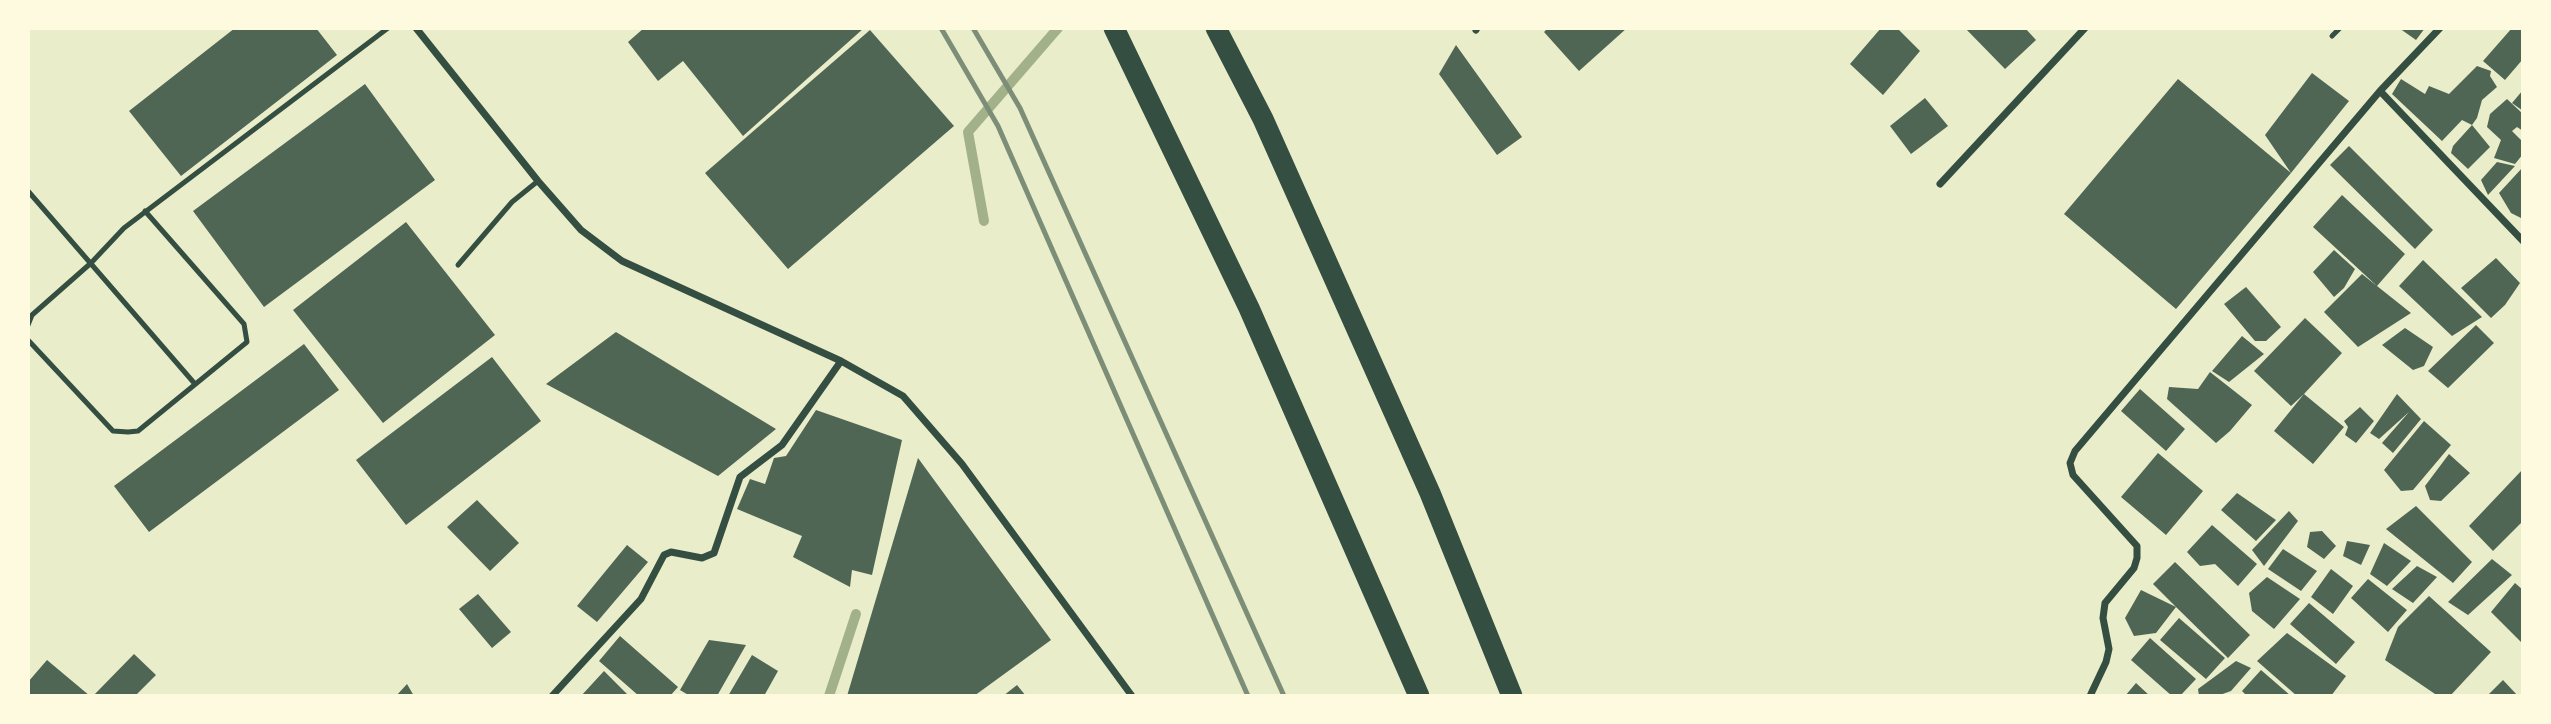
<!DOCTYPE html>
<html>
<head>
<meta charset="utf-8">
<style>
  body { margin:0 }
  #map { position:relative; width:2551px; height:724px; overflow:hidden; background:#e9edc9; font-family:Inter,sans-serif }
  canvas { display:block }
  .frame { position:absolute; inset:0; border:30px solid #fefae0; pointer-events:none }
</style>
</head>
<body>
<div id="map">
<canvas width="2551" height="724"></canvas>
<div class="frame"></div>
</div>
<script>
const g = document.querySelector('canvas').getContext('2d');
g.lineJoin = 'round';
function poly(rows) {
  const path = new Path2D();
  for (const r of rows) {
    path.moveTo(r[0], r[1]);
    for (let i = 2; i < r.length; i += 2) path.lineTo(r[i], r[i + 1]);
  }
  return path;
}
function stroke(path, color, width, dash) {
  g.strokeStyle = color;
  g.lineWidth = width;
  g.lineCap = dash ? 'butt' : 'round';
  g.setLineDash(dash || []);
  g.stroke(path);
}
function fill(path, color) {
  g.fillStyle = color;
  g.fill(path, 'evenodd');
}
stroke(poly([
  [984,221,968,132,1058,28],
  [829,696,856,614]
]), '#a3b18a', 10);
fill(poly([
  [235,28,316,28,337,55,181,176,129,111],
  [644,28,864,28,743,136,683,61,658,81,628,42],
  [1548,28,1627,28,1579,71,1544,32],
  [1881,28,1897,28,1920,51,1883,95,1850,64],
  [1965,28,2025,28,2036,40,2005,69],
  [2399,28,2425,28,2416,40],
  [2512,28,2523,29,2523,59,2505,80,2483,61],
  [870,30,954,126,788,269,705,173],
  [1456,45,1522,137,1497,155,1439,74],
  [2477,66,2491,71,2490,76,2497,87,2482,100,2477,118,2472,125,2462,120,2442,141,2392,94,2401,79,2425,94,2429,86,2449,94],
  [2312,73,2349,101,2291,173,2176,309,2064,214,2178,79,2291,173,2265,135],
  [365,84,435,180,264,307,193,211],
  [2523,90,2523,111,2512,103],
  [1925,98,1948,126,1911,154,1890,126],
  [2507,99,2523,114,2523,131,2517,127,2512,131,2523,142,2523,154,2515,164,2494,158,2501,140,2487,127,2490,114],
  [2472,125,2490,147,2468,169,2451,153,2453,146],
  [2349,146,2433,230,2415,249,2330,165],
  [2497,162,2515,166,2488,195,2481,180],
  [2523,167,2523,219,2511,213,2499,193],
  [2342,195,2405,254,2377,286,2411,313,2358,347,2324,312,2362,274,2377,286,2313,227],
  [406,222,495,335,383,423,293,310],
  [2334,250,2355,269,2344,288,2334,297,2313,272],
  [2496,258,2520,283,2505,305,2491,318,2461,288],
  [2423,260,2482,317,2452,336,2399,286],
  [2246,287,2281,327,2266,341,2255,341,2224,304],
  [2305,318,2342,353,2304,394,2291,406,2254,371],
  [2476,325,2494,343,2448,388,2428,371],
  [2405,328,2433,347,2424,366,2413,370,2382,345],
  [616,332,776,429,718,476,546,384],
  [2242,336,2264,354,2229,382,2212,371],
  [304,344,339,390,149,532,114,486],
  [492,357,541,421,406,525,356,460],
  [2210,372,2252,405,2230,431,2216,443,2167,399,2169,387,2198,389],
  [2140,389,2185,429,2166,451,2121,411],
  [2304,394,2344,427,2313,464,2274,431],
  [2397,394,2421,419,2393,453,2382,443,2409,412,2379,439,2370,433],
  [2360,407,2374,421,2356,443,2345,435,2348,427,2344,421],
  [816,410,902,440,872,575,852,570,850,587,793,557,802,536,737,509,750,479,765,484,774,458,786,456],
  [2424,421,2451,445,2413,490,2401,491,2384,470],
  [2158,453,2203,491,2166,535,2121,497],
  [2449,454,2470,473,2441,501,2430,500,2425,486],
  [918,458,1051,640,974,696,847,696],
  [2523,469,2523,521,2493,551,2469,526],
  [2237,493,2276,520,2256,541,2221,510],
  [477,500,519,543,490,571,447,527],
  [2416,506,2472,562,2453,583,2386,529],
  [2289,511,2298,521,2264,566,2252,550],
  [2212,525,2257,564,2238,586,2215,564,2200,566,2187,552],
  [2322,531,2336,546,2324,559,2307,547,2310,532],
  [2347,541,2370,545,2361,565,2343,556],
  [2384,543,2411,561,2387,586,2370,574],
  [627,545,648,562,597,622,577,606],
  [2283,549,2317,571,2301,591,2268,569],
  [2492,559,2512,575,2468,615,2448,602],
  [2175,562,2250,635,2228,658,2176,607,2156,633,2134,636,2125,618,2141,590,2176,607,2153,584],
  [2417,566,2437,577,2413,603,2392,589],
  [2331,569,2353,586,2333,614,2311,597],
  [2267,577,2300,599,2274,629,2252,611,2249,593],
  [2368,579,2407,610,2388,632,2351,598],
  [2515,583,2523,590,2523,644,2491,612],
  [478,594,511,632,492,648,459,609],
  [2429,596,2491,652,2450,696,2438,696,2385,660,2398,627],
  [2309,603,2355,642,2336,664,2290,624],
  [2179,618,2225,658,2206,679,2160,640],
  [2287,633,2346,676,2331,696,2297,696,2257,661],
  [620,636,678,687,670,696,639,696,599,661],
  [2150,638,2196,679,2180,696,2172,696,2131,660],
  [709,640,746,645,717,696,690,696,680,690],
  [134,654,156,675,135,696,93,696],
  [752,655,778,671,764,696,728,696],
  [47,660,90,696,28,696,28,682],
  [2236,661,2251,668,2231,691,2217,696,2199,696,2198,689],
  [2261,670,2291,696,2247,696,2242,691],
  [604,671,628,695,627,696,581,696],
  [2503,680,2518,696,2487,696],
  [2136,683,2150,696,2125,696],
  [407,684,414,696,396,696],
  [1017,685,1026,696,1003,696]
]), '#4f6655');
stroke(poly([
  [2332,36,2340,28],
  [28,191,195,384],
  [458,265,512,202,538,181],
  [28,325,32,315,91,263,124,228,388,28],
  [28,340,113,431,128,432,138,431,247,342,244,324,145,211]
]), '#344e41', 5);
stroke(poly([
  [416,28,538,181,581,230,622,261,841,361,903,396,962,464,1132,696],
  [1476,30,1477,28],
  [2380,91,2523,241],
  [1940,184,2085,28],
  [552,696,641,599,664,555,671,552,702,558,714,553,740,477,782,445,841,361],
  [2090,696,2106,662,2109,649,2103,618,2105,603,2134,568,2137,558,2137,546,2073,475,2070,463,2075,451,2380,91,2440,28]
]), '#344e41', 7);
stroke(poly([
  [1114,28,1249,308,1419,696],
  [1216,28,1263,119,1430,493,1512,696]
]), '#344e41', 21);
stroke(poly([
  [941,28,998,126,1248,696],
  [973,28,1020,108,1284,696]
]), '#7c8e77', 5);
</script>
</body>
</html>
